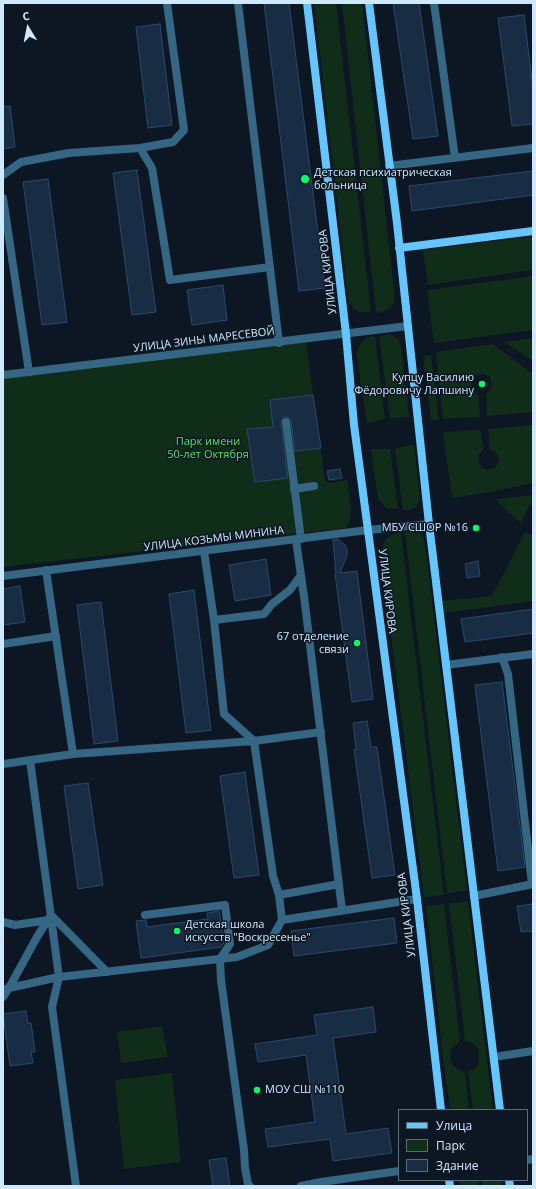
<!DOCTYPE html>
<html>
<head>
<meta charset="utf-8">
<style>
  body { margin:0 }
  #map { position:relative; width:536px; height:1189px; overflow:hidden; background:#0d1723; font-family:"Open Sans",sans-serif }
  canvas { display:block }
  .frame { position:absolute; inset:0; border:4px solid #cee9ff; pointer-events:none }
  .legend { position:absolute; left:398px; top:1109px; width:130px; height:72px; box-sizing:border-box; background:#0d1723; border:1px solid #5a6b7b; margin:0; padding:5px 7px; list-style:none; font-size:12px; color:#cee9ff }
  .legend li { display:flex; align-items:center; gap:8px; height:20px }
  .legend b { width:20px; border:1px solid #5a6b7b }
  .north { position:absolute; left:8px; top:8px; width:40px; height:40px; -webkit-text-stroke:3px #0d1723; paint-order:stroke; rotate:350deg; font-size:11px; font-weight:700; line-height:16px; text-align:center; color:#cee9ff }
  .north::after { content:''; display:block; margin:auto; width:14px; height:18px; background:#cee9ff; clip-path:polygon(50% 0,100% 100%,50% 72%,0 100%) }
</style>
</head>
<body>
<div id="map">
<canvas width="536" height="1189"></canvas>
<div class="frame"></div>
<ul class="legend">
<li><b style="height:5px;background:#65c6ff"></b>Улица</li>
<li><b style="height:11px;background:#0f2d18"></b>Парк</li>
<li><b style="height:11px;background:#182c44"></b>Здание</li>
</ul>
<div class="north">С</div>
</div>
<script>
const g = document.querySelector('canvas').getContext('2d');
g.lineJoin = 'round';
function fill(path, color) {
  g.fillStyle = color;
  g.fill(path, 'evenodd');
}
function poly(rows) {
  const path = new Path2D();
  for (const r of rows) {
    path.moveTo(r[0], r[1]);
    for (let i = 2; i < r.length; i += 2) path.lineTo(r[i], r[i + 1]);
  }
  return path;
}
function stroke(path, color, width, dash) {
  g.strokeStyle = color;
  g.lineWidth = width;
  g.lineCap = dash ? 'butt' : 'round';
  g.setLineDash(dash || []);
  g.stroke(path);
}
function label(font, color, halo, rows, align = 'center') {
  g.font = font + ' "Open Sans",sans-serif';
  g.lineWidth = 3;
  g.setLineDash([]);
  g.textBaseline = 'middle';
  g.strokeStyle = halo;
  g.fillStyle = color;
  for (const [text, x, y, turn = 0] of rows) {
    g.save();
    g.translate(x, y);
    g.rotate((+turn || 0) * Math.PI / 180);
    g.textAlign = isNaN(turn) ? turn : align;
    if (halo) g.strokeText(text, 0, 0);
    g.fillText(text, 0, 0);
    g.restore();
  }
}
fill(poly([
  [314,3,336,3,371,312,358,312,349,303],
  [342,3,362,3,395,300,391,307,385,311,376,313],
  [533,237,533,270,428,285,423,250],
  [533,276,533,330,434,343,427,290],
  [388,334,395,337,399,341,401,347,409,417,390,418,379,337],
  [375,336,385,419,367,423,356,353,360,344,367,337],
  [533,338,533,361,504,342],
  [306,342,325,481,330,483,347,480,348,484,351,512,349,523,346,528,3,567,3,378],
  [493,344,533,374,533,412,487,416,486,394,490,390,492,385,490,377,483,374,474,375,470,378,473,391,478,395,480,417,443,419,436,352],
  [431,355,439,420,431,420,423,356],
  [533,425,533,483,491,492,452,498,443,432,480,430,484,450,479,454,478,461,482,468,489,470,496,467,499,461,497,454,490,450,488,429],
  [414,444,420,499,416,507,409,510,403,510,395,449],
  [371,449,390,449,398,509,386,508,378,499],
  [533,495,533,498,521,523,508,512,496,499],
  [413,531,418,532,423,537,425,543,467,891,447,893,405,532],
  [401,532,444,895,424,897,381,555,383,546,387,538,394,534],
  [525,532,533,536,533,601,443,613,441,601,492,596],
  [468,901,493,1110,473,1110,468,1072,477,1067,479,1061,479,1052,477,1047,473,1043,465,1041,449,904],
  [444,904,460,1041,452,1048,450,1056,452,1065,465,1073,469,1110,450,1110,443,1057,426,906],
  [162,1026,168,1057,121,1063,117,1032],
  [172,1073,181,1162,124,1169,115,1080],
  [459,1180,478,1180,479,1186,460,1186],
  [482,1180,502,1180,503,1186,482,1186]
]), '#0f2d18');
const building = poly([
  [264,3,289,3,325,288,299,291,264,3],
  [393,3,419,3,438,136,413,139,393,3],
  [524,15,533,89,533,124,512,126,498,18,524,15],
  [160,24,172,125,148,128,136,27,160,24],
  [10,106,15,147,3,149,3,107,10,106],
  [137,170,156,312,132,315,113,173,137,170],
  [533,171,533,195,412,211,409,186,533,171],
  [48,179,67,322,42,325,23,182,48,179],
  [223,285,227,320,192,325,187,290,223,285],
  [313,395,321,448,295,451,291,421,288,417,283,417,281,423,288,478,255,482,247,429,273,427,270,400,313,395],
  [340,469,342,478,329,480,327,471,340,469],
  [338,539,344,544,347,549,347,555,340,573,357,571,373,699,352,702,335,574,336,574,333,540,338,539],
  [266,559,271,595,235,601,229,565,266,559],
  [478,561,480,576,467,578,465,564,478,561],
  [20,586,25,622,3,625,3,589,20,586],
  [194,590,211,730,186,733,169,594,194,590],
  [101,602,118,741,94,744,77,605,101,602],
  [533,609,533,633,465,642,461,619,533,609],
  [502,682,525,867,498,871,475,685,502,682],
  [367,721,371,747,377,747,395,875,372,878,354,750,356,749,353,723,367,721],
  [245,772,259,875,234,878,220,776,245,772],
  [88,783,103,885,78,889,64,786,88,783],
  [533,904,533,931,521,932,517,906,533,904],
  [219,911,224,943,221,947,141,958,136,921,146,920,147,927,208,919,207,913,219,911],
  [394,918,397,943,294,956,291,931,394,918],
  [373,1007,376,1032,333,1038,346,1134,388,1128,392,1153,333,1161,330,1139,268,1147,265,1129,315,1122,306,1055,258,1062,255,1044,317,1035,314,1015,373,1007],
  [26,1011,28,1023,31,1023,35,1052,31,1052,33,1063,10,1066,3,1014,26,1011],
  [226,1158,230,1186,213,1186,209,1160,226,1158]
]);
fill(building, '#182c44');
stroke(building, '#294a71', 1);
stroke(poly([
  [238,3,279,343],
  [434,3,455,158],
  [140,148,152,168,170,280,270,267],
  [389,166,533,148],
  [3,175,21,162,69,153,140,148,173,142,184,130,167,3],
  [3,198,29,372],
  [286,422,301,539],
  [294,489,314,486],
  [296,540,305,604,342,910],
  [204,551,214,620],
  [46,570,73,754],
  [3,644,56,636],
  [502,657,508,674,532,884],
  [446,665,533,654],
  [30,760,59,977,52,1007,76,1186],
  [3,764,73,754,254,741,321,732],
  [279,895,339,884],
  [474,896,533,884],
  [145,915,225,905,230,944,220,959,221,980,244,1150,245,1168,248,1184,250,1186],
  [282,920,279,895,273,876,254,741,224,714,214,620,264,614,272,604,290,590,301,575],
  [3,922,15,925,49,920],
  [6,989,9,988,37,937,51,915,107,972],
  [3,997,9,988,59,977,237,957,268,945,282,920,417,899],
  [494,1057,533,1051],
  [527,1160,533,1159],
  [301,1186,321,1182],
  [320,1186,321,1182,399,1171]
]), '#356684', 8);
stroke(poly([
  [3,375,408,326],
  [3,576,368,530,429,524]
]), '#356684', 8);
stroke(poly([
  [307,3,346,334,354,425,417,899,441,1110],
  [369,3,397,223,429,524,500,1110],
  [399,248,533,231],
  [449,1180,450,1186],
  [509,1180,510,1186]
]), '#65c6ff', 8);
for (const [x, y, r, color] of [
  [305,179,5,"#00f96f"],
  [482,384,4,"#00f96f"],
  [476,528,4,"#00f96f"],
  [357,643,4,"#00f96f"],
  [177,931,4,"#00f96f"],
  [257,1090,4,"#00f96f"]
]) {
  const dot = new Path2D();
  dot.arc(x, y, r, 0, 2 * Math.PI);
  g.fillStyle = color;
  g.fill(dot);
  stroke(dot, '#0d1723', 1.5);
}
label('11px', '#cee9ff', '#0d1723', [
  ["Детская психиатрическая",314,173],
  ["больница",314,186],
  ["Купцу Василию",474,378,"right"],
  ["Фёдоровичу Лапшину",474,391,"right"],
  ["МБУ СШОР №16",468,528,"right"],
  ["67 отделение",349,637,"right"],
  ["связи",349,650,"right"],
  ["Детская школа",185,925],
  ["искусств \"Воскресенье\"",185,938],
  ["МОУ СШ №110",265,1090]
], 'left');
label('11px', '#cee9ff', '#0d1723', [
  ["УЛИЦА КИРОВА",328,272,-97],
  ["УЛИЦА ЗИНЫ МАРЕСЕВОЙ",204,340,-7],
  ["УЛИЦА КОЗЬМЫ МИНИНА",214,539,-7],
  ["УЛИЦА КИРОВА",387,591,83],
  ["УЛИЦА КИРОВА",407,915,-97]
]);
label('11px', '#55e463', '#0d1723', [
  ["Парк имени",208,442],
  ["50-лет Октября",208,455]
]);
</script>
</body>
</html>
